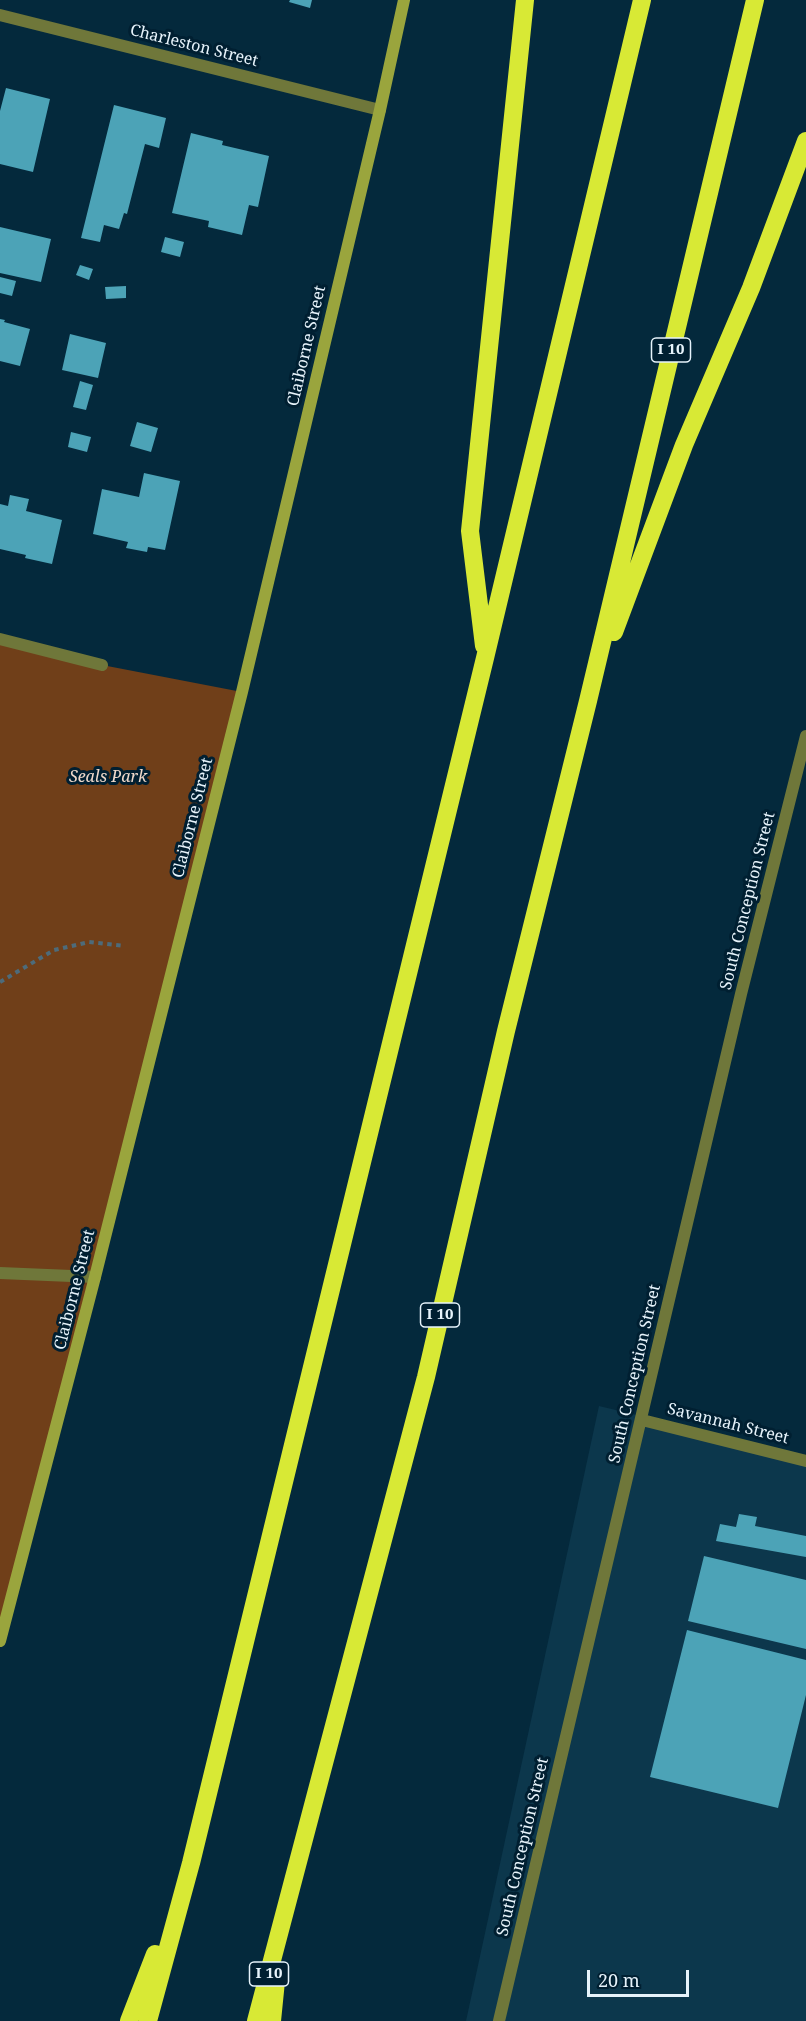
<!DOCTYPE html>
<html>
<head>
<meta charset="utf-8">
<style>
  body { margin:0 }
  #map { position:relative; width:806px; height:2021px; overflow:hidden; background:#04293c; font-family:"Noto Serif",serif }
  canvas { display:block }
  .scale { position:absolute; left:587px; top:1970px; width:102px; height:27px; box-sizing:border-box; border:3px solid #e6f3fb; border-top:0; padding-left:8px; font-size:18px; line-height:21px; white-space:nowrap; color:#e6f3fb; -webkit-text-stroke:4px #001f31; paint-order:stroke }
</style>
</head>
<body>
<div id="map">
<canvas width="806" height="2021"></canvas>
<div class="scale">20 m</div>
</div>
<script>
const g = document.querySelector('canvas').getContext('2d');
g.lineJoin = 'round';
function fill(path, color) {
  g.fillStyle = color;
  g.fill(path, 'evenodd');
}
function poly(rows) {
  const path = new Path2D();
  for (const r of rows) {
    path.moveTo(r[0], r[1]);
    for (let i = 2; i < r.length; i += 2) path.lineTo(r[i], r[i + 1]);
  }
  return path;
}
function stroke(path, color, width, dash) {
  g.strokeStyle = color;
  g.lineWidth = width;
  g.lineCap = dash ? 'butt' : 'round';
  g.setLineDash(dash || []);
  g.stroke(path);
}
function label(font, color, halo, rows, align = 'center') {
  g.font = font + ' "Noto Serif",serif';
  g.lineWidth = 6;
  g.setLineDash([]);
  g.textBaseline = 'middle';
  g.strokeStyle = halo;
  g.fillStyle = color;
  for (const [text, x, y, turn = 0] of rows) {
    g.save();
    g.translate(x, y);
    g.rotate((+turn || 0) * Math.PI / 180);
    g.textAlign = isNaN(turn) ? turn : align;
    if (halo) g.strokeText(text, 0, 0);
    g.fillText(text, 0, 0);
    g.restore();
  }
}
fill(poly([
  [599,1406,806,1456,806,2021,466,2021]
]), '#0c374c');
fill(poly([
  [0,639,102,665,242,692,0,1641]
]), '#703f19');
fill(poly([
  [290,0,312,0,310,8,289,2],
  [6,88,50,99,33,172,0,164,0,111],
  [114,105,166,118,159,148,145,144,127,214,124,213,119,229,104,225,100,242,81,238],
  [191,133,223,141,222,145,269,156,258,207,249,205,242,235,208,227,209,221,172,213],
  [0,227,51,239,41,282,0,273],
  [165,237,184,242,180,257,161,252],
  [80,265,93,269,89,280,76,275],
  [0,277,16,281,12,296,0,293],
  [126,286,126,298,106,299,105,287],
  [0,319,5,320,4,322,30,329,20,366,0,361],
  [70,334,106,343,98,378,62,370],
  [80,381,93,385,86,410,73,407],
  [137,422,158,428,151,452,130,446],
  [71,432,91,437,87,452,68,447],
  [144,473,180,481,165,550,148,547,147,552,126,548,128,542,93,534,102,489,139,497],
  [10,495,29,499,26,511,62,520,52,564,25,558,26,555,0,549,0,504,8,506],
  [739,1514,757,1517,755,1526,806,1536,806,1557,716,1541,720,1524,736,1527],
  [704,1556,806,1580,806,1649,688,1621],
  [687,1630,806,1660,806,1695,778,1808,650,1777]
]), '#4ca3b7');
stroke(poly([
  [0,982,54,950,89,942,125,946]
]), '#4d6b7a', 4, [4.5, 4.5]);
stroke(poly([
  [0,1273,95,1277]
]), '#6f773a', 12);
stroke(poly([
  [0,15,380,110],
  [0,639,102,665],
  [642,1420,806,1461],
  [499,2021,741,994,806,736]
]), '#6f773a', 12);
stroke(poly([
  [0,1641,95,1277,242,692,380,110,404,0]
]), '#9aa53d', 12);
stroke(poly([
  [614,632,684,445,751,288,806,141],
  [484,646,470,531,525,0],
  [129,2021,155,1954],
  [148,2021,191,1863,485,658,642,0],
  [256,2021,426,1377,506,1031,588,701,755,0],
  [272,2021,276,1981]
]), '#d8e935', 18);
for (const [x, y, w] of [
  [671,350,39],
  [440,1315,39],
  [269,1974,39]
]) {
  const box = new Path2D();
  box.roundRect(x - w / 2, y - 12, w, 24, 4.5);
  g.fillStyle = '#001f31';
  g.fill(box);
  stroke(box, '#e6f3fb', 1.5);
}
label('bold 15px', '#e6f3fb', null, [
  ["I 10",671,350],
  ["I 10",440,1315],
  ["I 10",269,1974]
]);
label('16px', '#e6f3fb', '#001f31', [
  ["Charleston Street",194,46,14],
  ["Claiborne Street",307,346,-77],
  ["Claiborne Street",193,818,-76],
  ["South Conception Street",748,901,-76],
  ["Claiborne Street",75,1290,-76],
  ["South Conception Street",635,1374,-77],
  ["Savannah Street",728,1424,14],
  ["South Conception Street",523,1847,-77]
]);
label('italic 16px', '#f0dacb', '#001f31', [
  ["Seals Park",108,777]
]);
</script>
</body>
</html>
